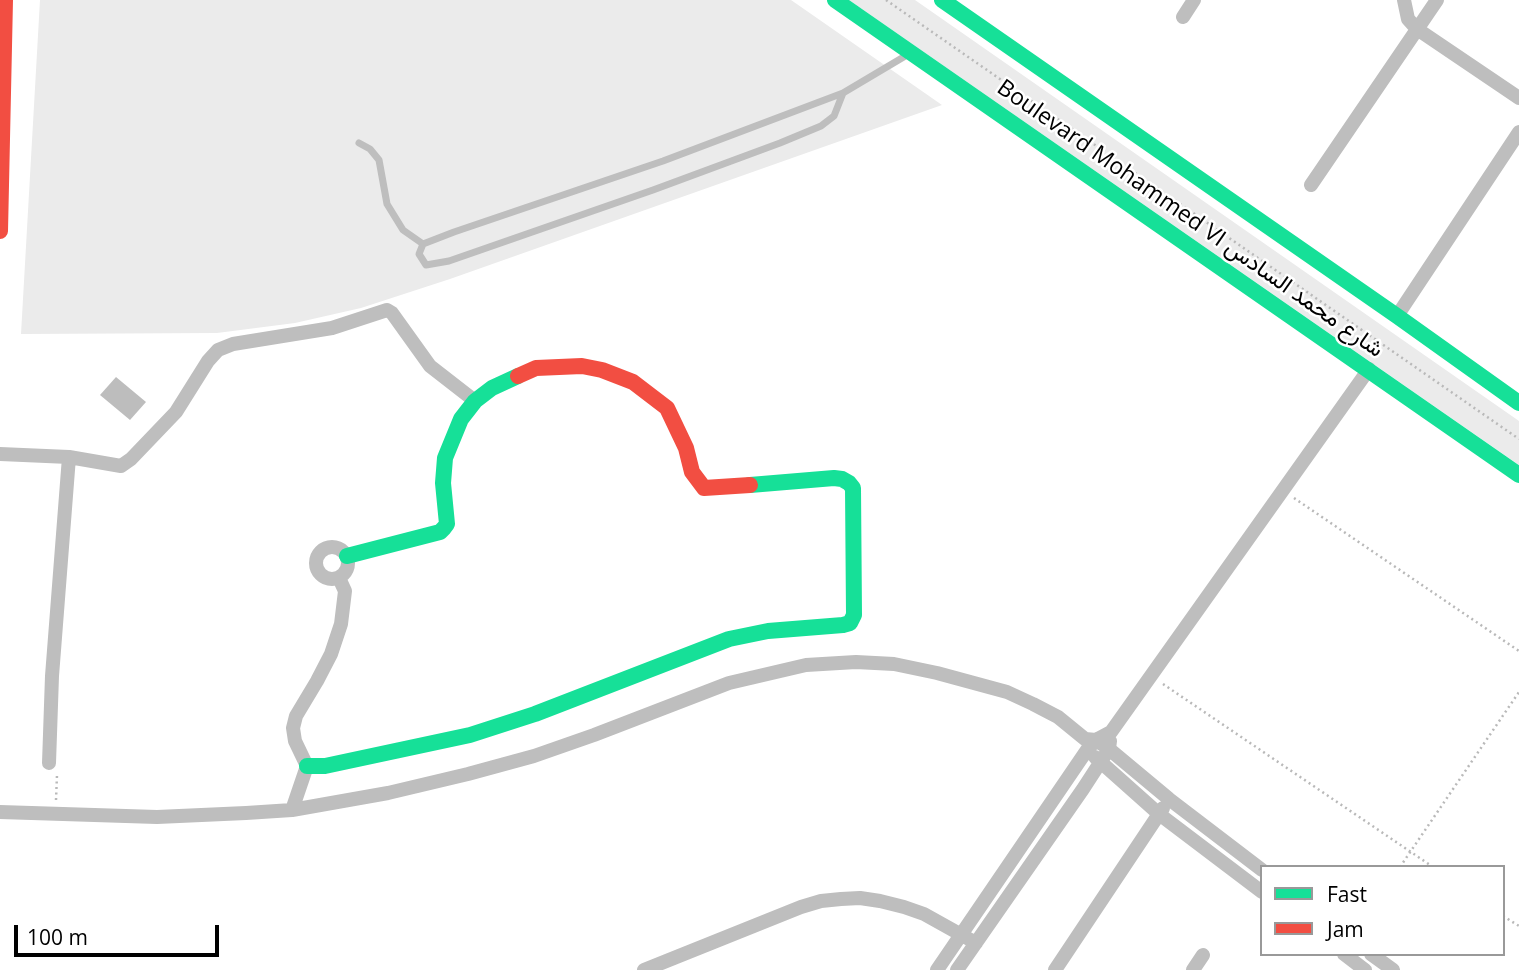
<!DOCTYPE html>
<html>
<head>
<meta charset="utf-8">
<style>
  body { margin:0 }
  #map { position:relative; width:1519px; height:970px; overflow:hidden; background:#fff; font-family:"Open Sans",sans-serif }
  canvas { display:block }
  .legend { position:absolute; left:1260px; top:865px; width:245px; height:91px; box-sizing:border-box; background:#fff; border:2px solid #999; margin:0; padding:9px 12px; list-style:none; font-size:21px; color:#000 }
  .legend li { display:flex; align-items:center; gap:14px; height:35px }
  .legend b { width:35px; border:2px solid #999 }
  .scale { position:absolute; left:14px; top:925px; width:205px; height:32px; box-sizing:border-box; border:4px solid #000; border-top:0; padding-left:9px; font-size:21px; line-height:24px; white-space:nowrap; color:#000; -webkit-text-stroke:5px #fff; paint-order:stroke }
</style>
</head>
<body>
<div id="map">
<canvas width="1519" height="970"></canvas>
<ul class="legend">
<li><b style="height:9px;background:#16e098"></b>Fast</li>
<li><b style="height:9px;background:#f24e42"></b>Jam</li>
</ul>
<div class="scale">100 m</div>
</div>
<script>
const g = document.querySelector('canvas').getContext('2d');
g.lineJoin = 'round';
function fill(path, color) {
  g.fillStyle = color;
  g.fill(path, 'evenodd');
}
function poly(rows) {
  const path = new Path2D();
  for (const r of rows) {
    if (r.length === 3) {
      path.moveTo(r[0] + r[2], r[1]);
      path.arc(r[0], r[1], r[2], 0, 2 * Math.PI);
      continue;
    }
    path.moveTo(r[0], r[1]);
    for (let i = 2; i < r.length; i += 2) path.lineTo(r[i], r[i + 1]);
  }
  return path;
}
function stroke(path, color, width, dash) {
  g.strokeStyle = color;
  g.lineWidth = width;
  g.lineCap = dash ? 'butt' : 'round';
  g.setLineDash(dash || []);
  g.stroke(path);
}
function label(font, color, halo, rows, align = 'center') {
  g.font = font + ' "Open Sans",Vazirmatn,sans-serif';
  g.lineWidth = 5;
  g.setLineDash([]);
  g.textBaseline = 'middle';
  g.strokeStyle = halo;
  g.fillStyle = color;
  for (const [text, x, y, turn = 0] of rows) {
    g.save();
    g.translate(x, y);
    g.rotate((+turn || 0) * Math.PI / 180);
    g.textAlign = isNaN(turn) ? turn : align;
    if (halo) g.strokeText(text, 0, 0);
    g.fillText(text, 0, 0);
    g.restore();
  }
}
fill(poly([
  [40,0,791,0,942,105,450,279,361,308,295,323,217,333,21,334],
  [849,0,915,0,1519,421,1519,465]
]), '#ebebeb');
fill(poly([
  [116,377,146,402,130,420,100,395]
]), '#bdbdbd');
stroke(poly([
  [886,0,1519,439],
  [1294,498,1519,651],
  [1163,684,1433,867],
  [56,800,57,775],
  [1400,867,1519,692],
  [1503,916,1519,926]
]), '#b9b9b9', 2.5, [2, 3.5]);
stroke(poly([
  [843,93,834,116,821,126,780,143,653,190,449,261,426,265,419,254,423,244,454,232,663,161,843,93,907,55],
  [359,143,370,149,379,160,387,204,403,230,423,244]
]), '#bebebe', 7);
stroke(poly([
  [1404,0,1408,19,1417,29,1519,98],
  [1183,17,1194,0],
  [1311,185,1437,0],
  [1397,316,1519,132],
  [0,454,69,457,121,466,131,459,176,412,208,361,218,350,233,344,332,328,387,310,392,313,430,366,475,401],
  [332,563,16],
  [1095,757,1159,814,1262,892],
  [49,763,52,676,69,457],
  [292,810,307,766,295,741,293,728,296,716,317,681,331,654,341,624,345,591,339,578],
  [0,812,157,817,246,813,292,810,388,793,468,774,534,756,594,735,729,683,806,665,856,662,894,664,937,673,1007,692,1033,704,1058,717,1085,739,1096,740,1109,749,1169,799,1262,870],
  [1344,954,1365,970],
  [1371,954,1393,970],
  [644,970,801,907,821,901,841,899,860,898,880,901,904,907,924,914,976,943],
  [937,970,1087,750,1096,740,1111,732,1369,369],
  [957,970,1083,789,1109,749,1110,741],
  [1055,970,1163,808],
  [1193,970,1203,955]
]), '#bebebe', 14);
stroke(poly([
  [835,0,1519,475],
  [942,0,1397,316,1519,403],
  [347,556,440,532,444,528,447,524,443,483,445,458,461,419,475,401,492,388,518,376],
  [307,766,325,766,470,735,535,714,729,639,768,631,843,625,850,623,854,615,853,488,849,483,842,479,834,478,750,485]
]), '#16e098', 16);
stroke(poly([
  [0,231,5,0],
  [518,376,536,368,582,366,602,370,633,382,667,408,686,448,692,472,704,488,750,485]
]), '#f24e42', 16);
label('23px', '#000', '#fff', [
  ["Boulevard Mohammed VI شارع محمد السادس",1190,219,35]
]);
</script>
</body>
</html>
